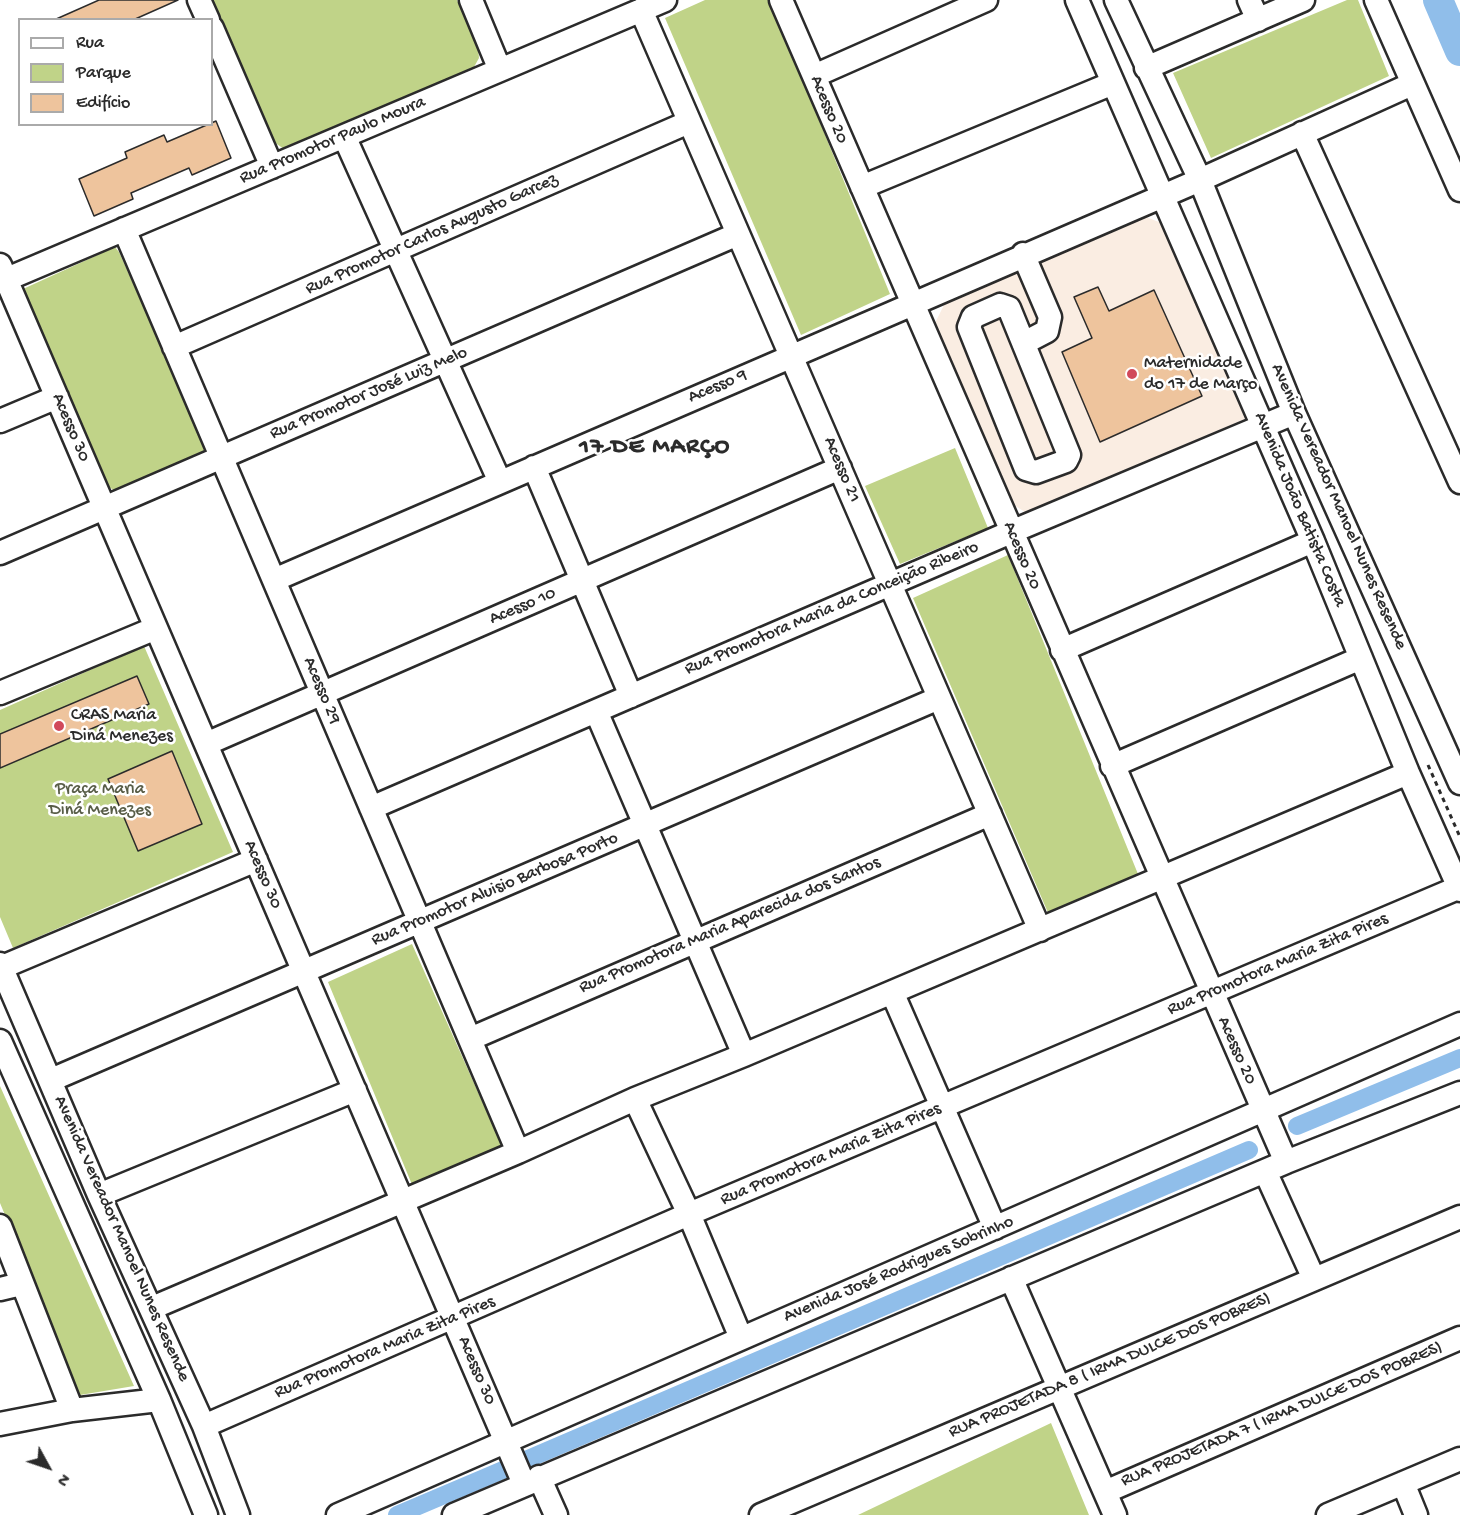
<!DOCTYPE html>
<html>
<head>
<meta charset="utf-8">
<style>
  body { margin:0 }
  #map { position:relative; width:1460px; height:1515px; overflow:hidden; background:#fff; font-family:"Gochi Hand",sans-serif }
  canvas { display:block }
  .legend { position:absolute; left:18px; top:18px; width:195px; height:108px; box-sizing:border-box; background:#fff; border:2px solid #aaa; margin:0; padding:8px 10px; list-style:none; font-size:18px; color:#2b2b2b }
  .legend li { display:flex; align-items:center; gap:12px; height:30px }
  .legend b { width:30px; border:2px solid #aaa }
  .north { position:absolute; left:18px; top:1437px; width:60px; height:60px; -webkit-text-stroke:4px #fff; paint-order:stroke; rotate:130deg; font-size:16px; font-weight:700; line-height:24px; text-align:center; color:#2b2b2b }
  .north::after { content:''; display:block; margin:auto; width:21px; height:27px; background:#2b2b2b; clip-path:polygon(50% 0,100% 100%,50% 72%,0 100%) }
</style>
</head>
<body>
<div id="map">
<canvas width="1460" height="1515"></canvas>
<ul class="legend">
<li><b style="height:8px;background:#fff"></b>Rua</li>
<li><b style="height:16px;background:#c0d388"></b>Parque</li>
<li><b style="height:16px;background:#eec49d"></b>Edifício</li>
</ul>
<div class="north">N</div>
</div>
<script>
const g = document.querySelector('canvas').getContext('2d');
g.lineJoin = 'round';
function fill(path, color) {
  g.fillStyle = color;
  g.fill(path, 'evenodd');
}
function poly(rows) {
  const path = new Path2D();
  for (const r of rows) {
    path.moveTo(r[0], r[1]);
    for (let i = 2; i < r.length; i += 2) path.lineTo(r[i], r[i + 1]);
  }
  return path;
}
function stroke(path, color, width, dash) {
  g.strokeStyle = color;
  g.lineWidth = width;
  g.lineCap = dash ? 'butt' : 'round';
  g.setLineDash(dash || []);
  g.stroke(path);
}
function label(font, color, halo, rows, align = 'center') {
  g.font = font + ' "Gochi Hand",sans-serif';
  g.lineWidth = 5;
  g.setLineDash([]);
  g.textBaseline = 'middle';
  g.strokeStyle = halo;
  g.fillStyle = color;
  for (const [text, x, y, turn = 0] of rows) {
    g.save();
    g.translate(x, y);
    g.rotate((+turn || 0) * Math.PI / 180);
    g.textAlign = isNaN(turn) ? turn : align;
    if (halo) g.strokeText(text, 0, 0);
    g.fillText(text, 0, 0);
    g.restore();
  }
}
fill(poly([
  [1146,217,1164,224,1245,419,1025,512,1009,502,934,325,946,301]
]), '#faede2');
fill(poly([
  [208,0,457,0,478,48,479,58,474,67,284,149,268,138],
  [705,0,770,0,890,294,801,335,665,18],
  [1347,0,1358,0,1389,76,1211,158,1173,73],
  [115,247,119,252,205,444,205,451,201,458,118,493,106,485,23,289],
  [955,448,988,528,900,564,865,486],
  [1008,555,1138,874,1049,915,913,598],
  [144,646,233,852,13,948,0,917,0,710],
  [412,944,502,1146,413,1187,328,982],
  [0,1086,134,1386,80,1395,0,1203],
  [1051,1423,1089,1515,858,1515]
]), '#c0d388');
stroke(poly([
  [1297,1126,1460,1058],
  [528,1459,1249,1150],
  [397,1515,503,1470]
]), '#90beea', 18);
stroke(poly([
  [1438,0,1460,51]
]), '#90beea', 30);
const building = poly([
  [99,0,178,0,133,20,54,20,99,0],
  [216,121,231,158,192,175,189,168,131,193,133,199,94,216,79,179,127,158,125,152,164,135,167,142,216,121],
  [1098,287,1109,311,1154,290,1202,396,1100,442,1062,352,1092,338,1074,297,1098,287],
  [137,676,149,704,0,768,0,734,137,676],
  [172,751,202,824,138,851,108,779,172,751]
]);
fill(building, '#eec49d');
stroke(building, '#2b2b2b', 1.5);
const minor = poly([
  [199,0,208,20],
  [471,0,500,70],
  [781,0,1286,1162],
  [1077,0,1313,541,1408,773,1460,890],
  [1116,0,1200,180,1294,413,1460,783],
  [1249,0,1258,20],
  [1376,0,1460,190],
  [641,10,1040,930],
  [212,28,272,167],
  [1146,68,1303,0],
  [814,76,986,0],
  [1302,133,1460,482],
  [344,136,500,482],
  [862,187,1113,83],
  [124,229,518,1152],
  [1023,254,1050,317,1047,331,1024,343],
  [0,265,524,1484],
  [0,282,665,0],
  [1000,305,1009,308,1069,455,1066,461,1036,472,1026,469,969,327,973,317,1000,305],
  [174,347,689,122],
  [0,421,57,397],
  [534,467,631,696],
  [0,553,738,234],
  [274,580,1200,180,1412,84],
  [1062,650,1313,541],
  [0,693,156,628],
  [596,711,744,1055],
  [206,744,840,468],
  [1112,766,1361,658],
  [371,808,1011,532,1294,413],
  [0,964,99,1195,204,1426,238,1515],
  [0,968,256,860],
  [892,992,995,1228],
  [470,1039,990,814],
  [0,1041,159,1400,206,1515],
  [51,1080,939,698],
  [635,1099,689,1214,741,1338],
  [1265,1171,1314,1279],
  [99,1195,355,1090],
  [0,1226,72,1410],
  [1011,1278,1115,1515],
  [0,1289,21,1284],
  [152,1308,518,1152,635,1099,744,1055,1408,773],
  [0,1424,72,1410,159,1400],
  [204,1426,689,1214,1460,887],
  [539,1477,556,1515],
  [1403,1483,1416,1515],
  [1105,1492,1460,1338],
  [338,1515,1460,1024],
  [454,1515,1286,1162,1460,1093],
  [761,1515,1460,1217],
  [1328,1515,1460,1459]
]);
stroke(minor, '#2b2b2b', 27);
stroke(poly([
  [1428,765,1460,837]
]), '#2b2b2b', 3, [4.5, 4.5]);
stroke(minor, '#fff', 22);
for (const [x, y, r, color] of [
  [1132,374,6,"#d1495b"],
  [59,726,6,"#d1495b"]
]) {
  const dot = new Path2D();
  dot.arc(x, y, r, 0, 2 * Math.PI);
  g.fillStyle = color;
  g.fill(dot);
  stroke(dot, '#fff', 2);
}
label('18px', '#2b2b2b', '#fff', [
  ["Acesso 20",828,110,67],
  ["Rua Promotor Paulo Moura",333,141,-23],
  ["Rua Promotor Carlos Augusto Garcez",432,235,-24],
  ["Acesso 9",718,387,-23],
  ["Rua Promotor José Luiz Melo",369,394,-23],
  ["Acesso 30",70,428,67],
  ["Acesso 21",841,470,67],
  ["Avenida Vereador Manoel Nunes Resende",1338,507,66],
  ["Avenida João Batista Costa",1299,510,67],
  ["Acesso 20",1021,556,67],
  ["Acesso 10",523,607,-23],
  ["Rua Promotora Maria da Conceição Ribeiro",832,609,-23],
  ["Acesso 29",321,691,67],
  ["Acesso 30",262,875,67],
  ["Rua Promotor Aluisio Barbosa Porto",495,890,-23],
  ["Rua Promotora Maria Aparecida dos Santos",730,926,-23],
  ["Rua Promotora Maria Zita Pires",1278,965,-23],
  ["Acesso 20",1236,1051,66],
  ["Rua Promotora Maria Zita Pires",831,1155,-23],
  ["Avenida Vereador Manoel Nunes Resende",121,1239,66],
  ["Avenida José Rodrigues Sobrinho",899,1270,-23],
  ["Rua Promotora Maria Zita Pires",385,1348,-23],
  ["RUA PROJETADA 8 ( IRMA DULCE DOS POBRES)",1110,1366,-23],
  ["Acesso 30",476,1371,67],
  ["RUA PROJETADA 7 ( IRMA DULCE DOS POBRES)",1282,1415,-23]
]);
label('18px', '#2b2b2b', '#fff', [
  ["Maternidade",1144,364],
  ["do 17 de Março",1144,385],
  ["CRAS Maria",71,716],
  ["Diná Menezes",71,737]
], 'left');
label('18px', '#585d47', '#fff', [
  ["Praça Maria",100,790],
  ["Diná Menezes",100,811]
]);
g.letterSpacing = '1.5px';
label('bold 24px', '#2b2b2b', '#fff', [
  ["17 DE MARÇO",655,448]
]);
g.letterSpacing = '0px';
</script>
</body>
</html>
